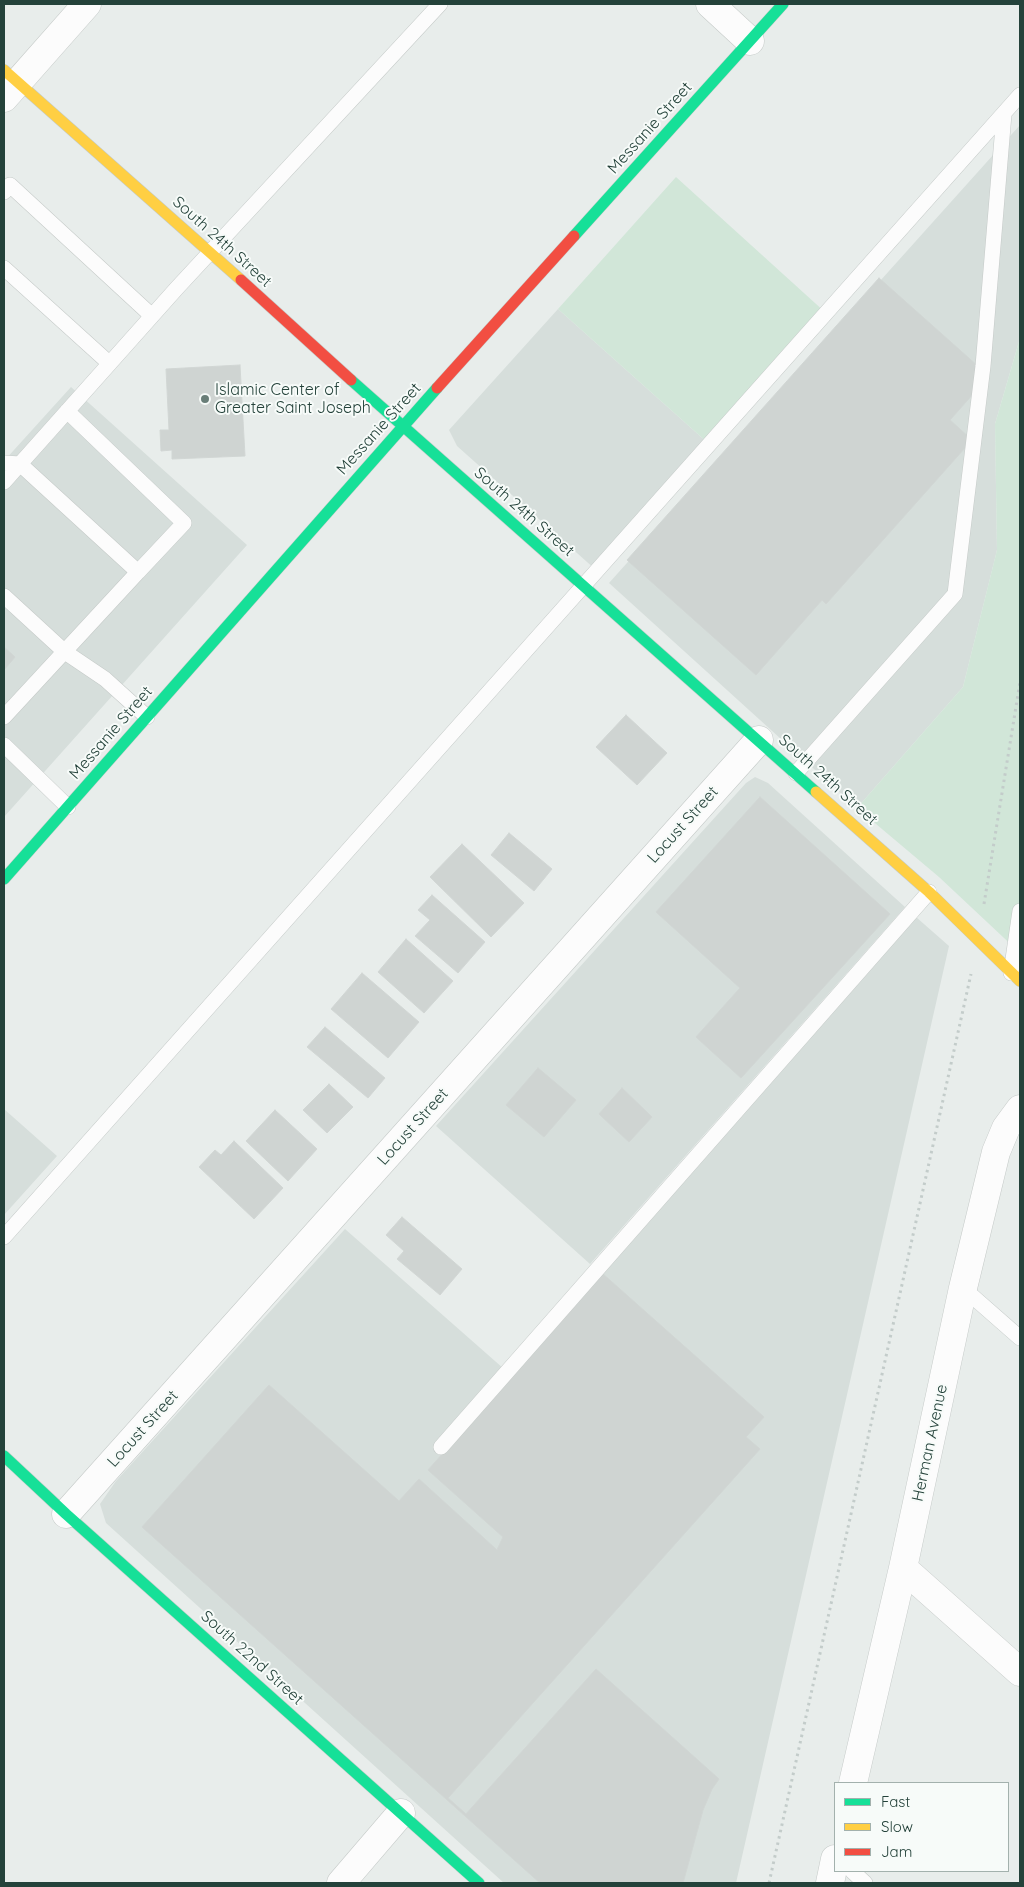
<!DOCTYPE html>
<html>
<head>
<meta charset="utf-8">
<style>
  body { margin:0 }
  #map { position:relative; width:1024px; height:1887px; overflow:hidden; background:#e8edeb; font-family:Quicksand,sans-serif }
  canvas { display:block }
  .frame { position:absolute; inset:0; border:5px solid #24423a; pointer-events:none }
  .legend { position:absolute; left:834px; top:1782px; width:175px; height:90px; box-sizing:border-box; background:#f7fbf9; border:1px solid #a3b1ad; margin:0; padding:6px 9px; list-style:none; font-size:15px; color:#24423a }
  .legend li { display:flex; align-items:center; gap:10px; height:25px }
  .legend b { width:25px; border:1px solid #a3b1ad }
</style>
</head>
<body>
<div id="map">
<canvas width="1024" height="1887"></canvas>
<div class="frame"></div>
<ul class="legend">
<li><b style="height:6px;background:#16e098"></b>Fast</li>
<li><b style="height:6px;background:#ffcf43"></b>Slow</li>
<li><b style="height:6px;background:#f24e42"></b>Jam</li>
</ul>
</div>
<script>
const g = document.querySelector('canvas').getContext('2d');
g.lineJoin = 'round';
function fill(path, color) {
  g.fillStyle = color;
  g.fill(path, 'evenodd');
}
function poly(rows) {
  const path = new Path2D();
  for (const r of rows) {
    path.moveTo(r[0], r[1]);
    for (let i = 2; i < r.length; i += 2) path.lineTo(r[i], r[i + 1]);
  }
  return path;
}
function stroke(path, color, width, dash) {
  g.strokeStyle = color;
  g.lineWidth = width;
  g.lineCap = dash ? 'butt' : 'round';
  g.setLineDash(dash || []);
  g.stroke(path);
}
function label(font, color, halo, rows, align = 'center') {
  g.font = font + ' Quicksand,sans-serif';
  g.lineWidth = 4;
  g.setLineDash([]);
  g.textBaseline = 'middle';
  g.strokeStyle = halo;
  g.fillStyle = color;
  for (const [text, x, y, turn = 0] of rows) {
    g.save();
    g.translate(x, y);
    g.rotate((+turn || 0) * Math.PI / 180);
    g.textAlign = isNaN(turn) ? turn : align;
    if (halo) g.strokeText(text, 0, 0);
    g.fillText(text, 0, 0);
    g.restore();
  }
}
fill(poly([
  [1020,125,1020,338,995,424,997,550,963,687,857,808,609,583],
  [558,309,709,444,596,570,457,446,449,430],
  [71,387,247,545,4,817,4,461],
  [755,777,768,783,905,907,590,1264,436,1126,746,783],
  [916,917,949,946,736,1883,504,1883,106,1523,100,1504,116,1481,345,1229,512,1376],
  [4,1109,57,1156,4,1215]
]), '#d6dedb');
fill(poly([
  [676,177,826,313,709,444,558,309],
  [1020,338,1020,953,939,877,857,808,963,687,997,550,995,424]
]), '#d1e6d8');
const building = poly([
  [879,278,989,376,950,420,972,440,826,604,822,600,756,675,627,560,879,278],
  [240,365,245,456,172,459,172,450,161,451,160,430,169,430,166,369,240,365],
  [4,647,15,657,4,670,4,647],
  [626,715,667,753,637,785,596,747,626,715],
  [760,797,890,914,741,1078,696,1037,740,988,656,912,760,797],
  [509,833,552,869,534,891,491,855,509,833],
  [462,844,524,903,491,937,430,877,462,844],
  [432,895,485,942,458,973,415,936,430,920,418,910,432,895],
  [406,939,453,981,424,1013,378,972,406,939],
  [362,973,419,1022,388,1058,331,1009,362,973],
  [325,1027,385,1078,368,1098,307,1047,325,1027],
  [538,1068,576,1100,544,1137,506,1105,538,1068],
  [329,1084,353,1107,327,1133,303,1110,329,1084],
  [622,1088,652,1117,629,1142,599,1114,622,1088],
  [275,1110,317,1149,288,1181,246,1141,275,1110],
  [234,1141,283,1188,254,1219,199,1167,215,1150,221,1155,234,1141],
  [402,1217,462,1269,440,1295,397,1259,404,1251,386,1235,402,1217],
  [603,1274,764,1417,746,1437,760,1449,448,1798,466,1814,596,1669,719,1779,712,1789,703,1810,683,1883,540,1883,142,1527,269,1385,399,1501,419,1479,497,1550,503,1537,428,1470,603,1274]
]);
fill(building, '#cfd4d2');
stroke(building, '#d1d6d4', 1);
const lane = poly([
  [4,192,10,185,152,316],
  [4,268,109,363],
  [67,411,184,523,138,572],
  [4,463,20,464,176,289,440,4],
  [4,482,20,464,138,572,4,717],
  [4,596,65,652,105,679,147,717],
  [4,745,68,807],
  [796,773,955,594,983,366,1004,114],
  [1011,973,1020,911],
  [4,1237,1020,95],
  [963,1288,1020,1338],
  [441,1447,929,892],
  [852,1871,865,1883]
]);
const street = poly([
  [710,4,750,41],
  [4,98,87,4],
  [66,1514,759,740],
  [903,1568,1020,1672],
  [853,1783,903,1568,963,1288,996,1152,1006,1128,1020,1109],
  [341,1883,401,1813],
  [830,1883,835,1859]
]);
const fast = poly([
  [574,236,783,4],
  [351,380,816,792],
  [4,879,437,388],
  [4,1456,66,1514,479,1883]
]);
const slow = poly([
  [4,70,241,280],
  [816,792,929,892,1020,981]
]);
const jam = poly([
  [241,280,351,380],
  [437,388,574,236]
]);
stroke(lane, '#c5cac8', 16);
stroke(street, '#c5cac8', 29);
stroke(fast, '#c3cbc8', 12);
stroke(slow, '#c3cbc8', 12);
stroke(jam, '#c3cbc8', 12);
stroke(poly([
  [984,904,1020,682],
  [769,1883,971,974]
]), '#c3ccca', 3, [2.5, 4]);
stroke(lane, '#fcfcfc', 15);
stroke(street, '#fcfcfc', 28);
stroke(fast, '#16e098', 11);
stroke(slow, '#ffcf43', 11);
stroke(jam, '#f24e42', 11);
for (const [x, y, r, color] of [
  [205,399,5,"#697e78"]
]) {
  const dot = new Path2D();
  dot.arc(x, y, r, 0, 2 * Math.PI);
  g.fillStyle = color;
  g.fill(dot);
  stroke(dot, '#f7fbf9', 2);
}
label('16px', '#24423a', '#f7fbf9', [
  ["Messanie Street",650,128,-48],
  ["South 24th Street",222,242,42],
  ["Messanie Street",379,429,-48],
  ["South 24th Street",524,512,41],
  ["Messanie Street",111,733,-49],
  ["South 24th Street",828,780,42],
  ["Locust Street",683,825,-48],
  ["Locust Street",413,1127,-48],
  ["Locust Street",143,1429,-48],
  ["Herman Avenue",930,1443,-78],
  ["South 22nd Street",252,1658,42]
]);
label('16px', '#24423a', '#f7fbf9', [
  ["Islamic Center of",215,390],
  ["Greater Saint Joseph",215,408]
], 'left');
</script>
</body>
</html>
